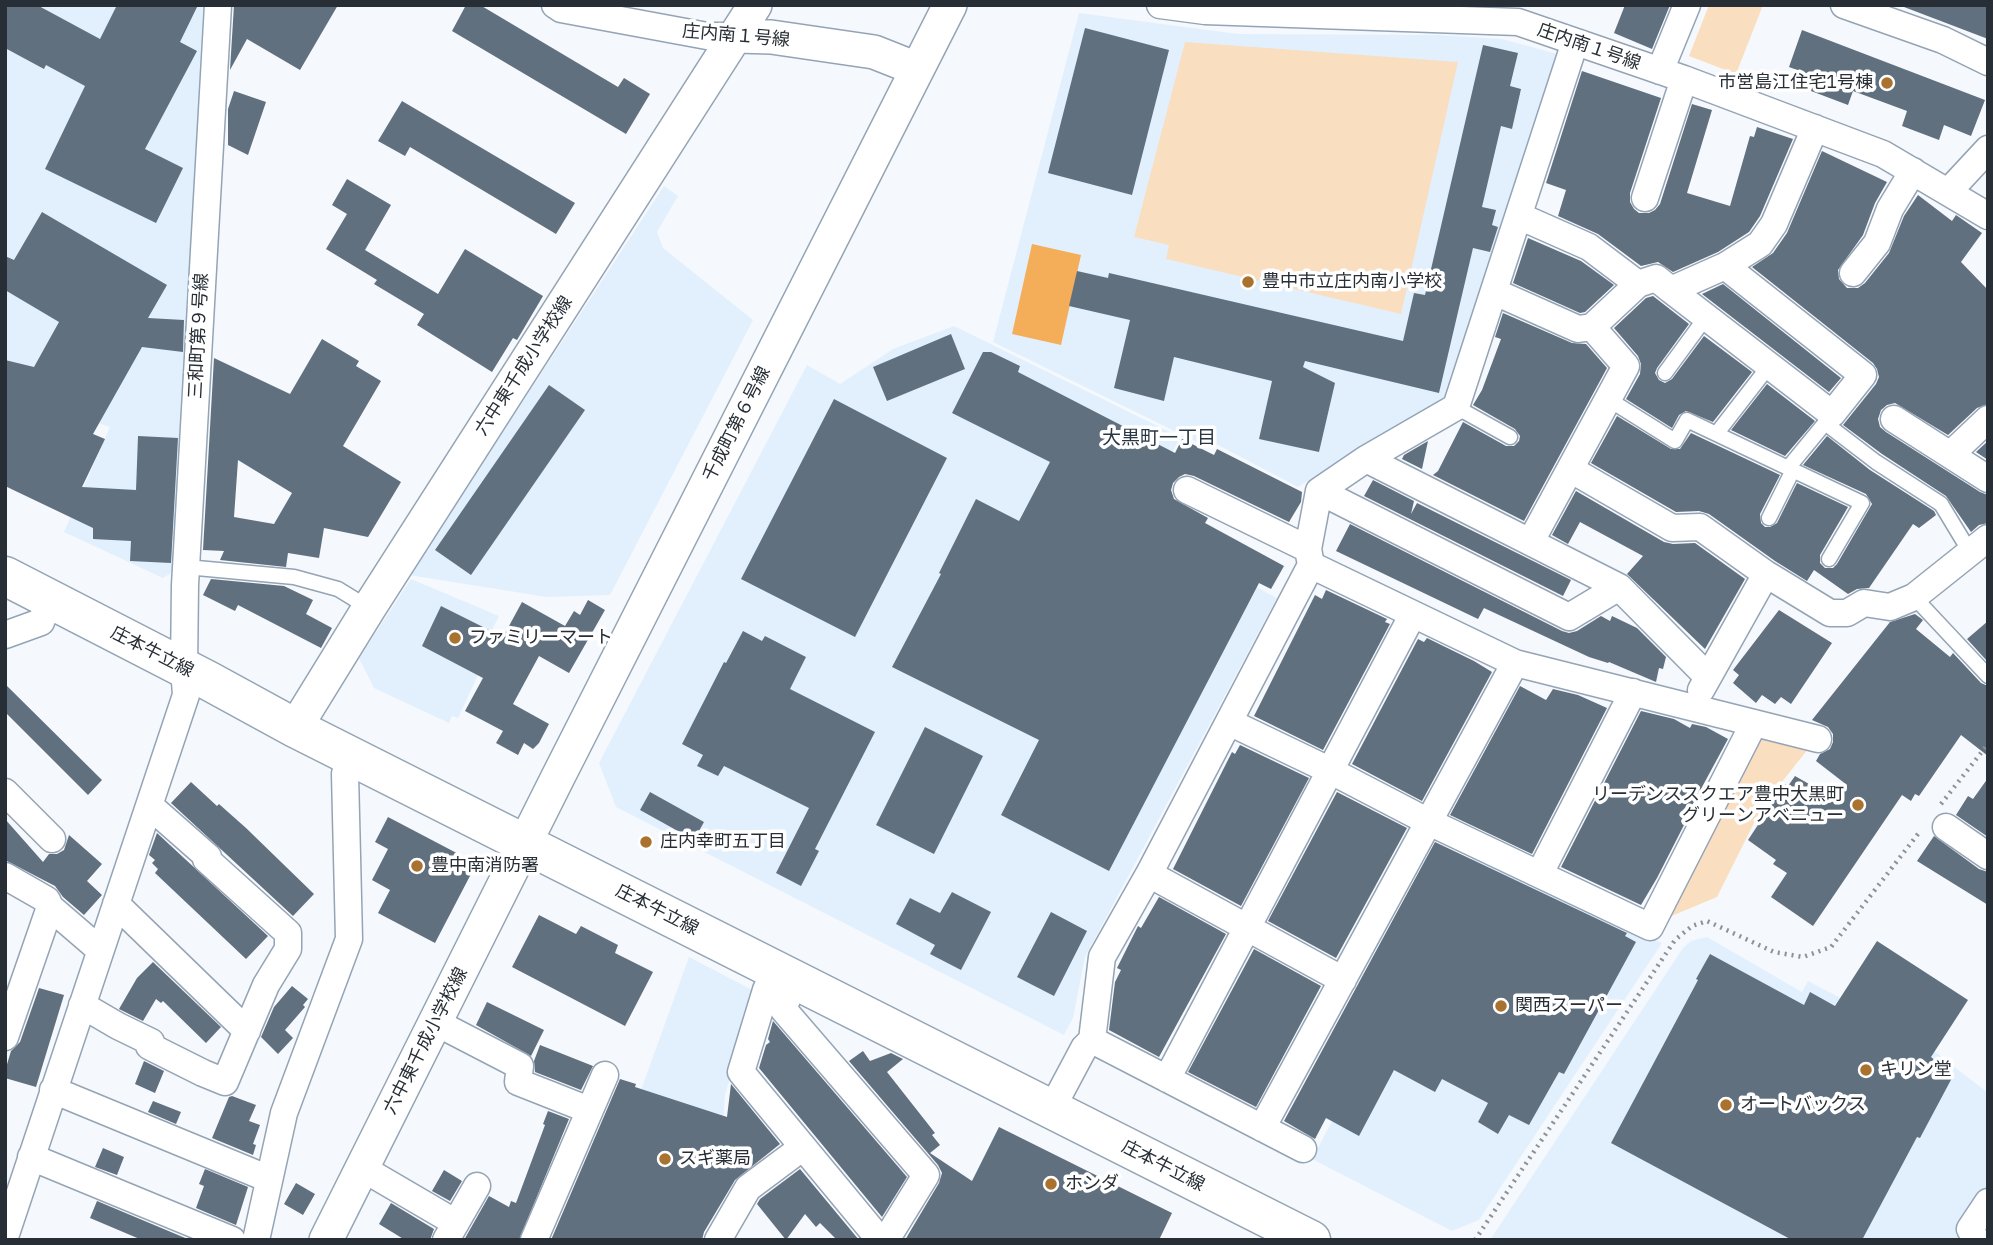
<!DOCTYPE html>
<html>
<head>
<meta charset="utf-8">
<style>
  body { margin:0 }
  #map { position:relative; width:1993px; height:1245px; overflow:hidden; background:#f5f8fc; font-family:"IBM Plex Sans",sans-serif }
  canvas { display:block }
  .frame { position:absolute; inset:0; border:7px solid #272e35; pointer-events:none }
</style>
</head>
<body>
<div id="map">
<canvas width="1993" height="1245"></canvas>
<div class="frame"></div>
</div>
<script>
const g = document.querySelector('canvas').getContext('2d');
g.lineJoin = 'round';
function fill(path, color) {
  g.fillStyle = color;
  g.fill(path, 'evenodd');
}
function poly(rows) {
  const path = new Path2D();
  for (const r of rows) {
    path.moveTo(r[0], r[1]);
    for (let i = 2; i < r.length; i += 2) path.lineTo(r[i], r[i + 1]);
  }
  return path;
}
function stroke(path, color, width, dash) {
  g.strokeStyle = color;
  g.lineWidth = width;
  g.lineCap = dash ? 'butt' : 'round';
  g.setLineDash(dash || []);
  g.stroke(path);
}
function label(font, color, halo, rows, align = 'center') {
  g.font = font + ' "IBM Plex Sans","Noto Sans JP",sans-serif';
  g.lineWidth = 7;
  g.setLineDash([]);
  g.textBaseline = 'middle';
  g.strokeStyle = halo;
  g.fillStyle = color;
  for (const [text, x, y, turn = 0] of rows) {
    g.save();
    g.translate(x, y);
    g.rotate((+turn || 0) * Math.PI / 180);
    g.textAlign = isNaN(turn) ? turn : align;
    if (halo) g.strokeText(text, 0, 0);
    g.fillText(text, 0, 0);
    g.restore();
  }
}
fill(poly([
  [5,5,210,5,177,569,163,578,64,532,110,427,5,393],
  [1079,13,1238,34,1438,35,1502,39,1561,55,1449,396,1298,487,1218,445,1209,448,993,342],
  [664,186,678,196,657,232,663,248,753,320,610,595,547,597,409,575],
  [954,326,1180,437,1136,524,1277,598,1085,957,1073,1018,1064,1035,616,807,599,763,807,365,840,384,893,349],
  [411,579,499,616,480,654,486,658,458,718,452,716,449,723,374,688,359,658],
  [1475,852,1662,943,1479,1220,1452,1231,1312,1159],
  [1707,937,1802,992,1808,981,1871,1014,1938,1054,1988,1093,1988,1184,1958,1233,1962,1240,1490,1240,1683,948,1691,941],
  [689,957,758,993,725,1094,723,1123,587,1240]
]), '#e2f0fe');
fill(poly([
  [1709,5,1763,5,1736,74,1689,56],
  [1185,42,1458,62,1401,314,1166,259,1169,245,1134,237],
  [1762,739,1808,749,1762,807,1717,897,1662,920,1752,746]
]), '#fadec0');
fill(poly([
  [1032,244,1081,255,1061,345,1012,334]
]), '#f4ae59');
fill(poly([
  [5,5,37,5,100,39,117,5,198,5,180,42,197,51,145,149,183,168,156,223,45,169,85,86,46,65,44,69,5,48],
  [234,5,338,5,300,70,247,39,230,70],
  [466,5,480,5,618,87,624,78,650,94,626,134,452,31],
  [1625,5,1670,5,1652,49,1614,33],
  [1905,5,1988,5,1988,39,1904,7],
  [1085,28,1169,50,1132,195,1048,173],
  [1802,30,1985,100,1971,136,1944,125,1939,140,1902,126,1907,111,1853,91,1848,105,1811,91,1816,77,1789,67],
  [1483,45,1518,53,1510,86,1521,89,1512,129,1501,126,1482,207,1496,210,1492,225,1498,227,1490,252,1473,248,1439,393,1305,361,1303,367,1335,383,1319,452,1259,439,1272,381,1174,357,1164,401,1114,388,1130,320,1069,306,1077,271,1108,278,1109,273,1403,341,1414,293,1425,295],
  [1582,71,1661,98,1630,193,1630,202,1634,209,1639,213,1649,213,1655,210,1660,204,1692,104,1712,110,1687,193,1730,206,1750,136,1754,137,1757,127,1793,139,1760,216,1749,232,1718,252,1673,272,1658,262,1641,266,1598,234,1558,216,1566,190,1546,183],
  [234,91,266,102,248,155,228,145,228,109],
  [402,101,575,203,556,234,410,147,405,156,378,141],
  [1822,151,1887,182,1875,203,1863,235,1838,270,1839,279,1847,288,1858,288,1865,283,1889,253,1904,216,1918,195,1952,221,1956,215,1982,233,1961,262,1988,290,1988,404,1977,408,1948,435,1895,403,1887,405,1881,410,1878,419,1880,427,1886,432,1980,492,1988,495,1988,523,1979,525,1971,532,1946,496,1882,454,1843,425,1876,384,1879,377,1877,369,1873,363,1752,267,1773,253,1787,233],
  [347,179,391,205,365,250,438,294,465,249,543,296,517,340,513,338,492,372,417,325,424,314,374,284,377,280,326,249,347,214,332,205],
  [42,212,167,285,148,318,184,320,183,352,142,347,93,434,105,439,82,487,136,490,138,436,178,438,171,563,130,561,131,541,93,539,93,528,5,486,5,360,34,367,59,322,5,290,5,256,14,260],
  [1528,238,1581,261,1614,285,1585,312,1580,313,1513,283],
  [1723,284,1841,378,1829,392,1702,294],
  [1653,296,1689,324,1657,368,1655,373,1659,380,1665,383,1672,379,1704,336,1752,372,1713,422,1686,411,1679,415,1672,428,1626,399,1640,374,1641,364,1638,356,1614,328,1646,298],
  [1503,313,1572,343,1586,344,1607,368,1524,521,1433,475,1438,471,1463,422,1506,446,1514,446,1519,441,1520,436,1515,429,1473,405,1482,390,1501,339,1495,337],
  [951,334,965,369,887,401,873,367],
  [322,339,359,361,356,366,381,381,343,446,401,482,368,537,324,528,319,558,288,553,286,567,220,560,224,551,203,550,214,358,290,394],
  [238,460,292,493,274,524,234,517],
  [983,352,991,352,1020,366,1018,372,1175,453,1182,439,1214,455,1217,449,1302,492,1301,502,1289,522,1194,476,1185,474,1179,477,1173,483,1171,490,1174,499,1208,518,1205,523,1284,566,1271,589,1259,583,1109,871,1001,815,1039,740,892,667,941,574,939,573,976,499,1019,521,1050,462,952,413],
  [1767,384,1815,421,1785,456,1731,430],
  [549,385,585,410,471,575,435,550],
  [834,399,947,458,855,637,741,579],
  [1617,416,1671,449,1680,449,1691,433,1780,475,1760,514,1761,523,1765,527,1770,527,1777,523,1797,483,1848,507,1820,555,1820,563,1825,568,1833,568,1837,564,1872,504,1866,494,1803,465,1827,436,1870,470,1934,511,1936,515,1919,528,1913,524,1869,588,1857,589,1848,594,1814,570,1807,581,1775,561,1709,514,1699,511,1676,512,1591,463],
  [1428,441,1422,469,1402,459,1404,455],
  [1988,441,1988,460,1976,452],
  [1373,480,1414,501,1411,514,1417,503,1571,580,1563,596,1364,496],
  [1576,491,1664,542,1673,544,1695,543,1745,579,1705,649,1627,574,1643,556,1580,522,1568,544,1552,535],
  [1350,524,1562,631,1569,633,1577,631,1601,616,1610,621,1612,616,1637,628,1666,657,1663,669,1659,668,1656,682,1609,662,1608,663,1589,657,1484,608,1478,619,1336,551],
  [211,579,284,586,313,600,306,614,332,628,321,648,238,605,235,611,203,595],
  [1326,590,1387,619,1385,622,1390,624,1323,750,1254,716,1315,595,1322,599],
  [588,600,605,610,569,673,539,656,513,704,549,724,539,743,533,749,524,743,518,755,496,743,503,731,465,711,483,678,422,646,441,606,503,637,522,602,565,626,574,611,580,615],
  [1779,610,1832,643,1791,704,1781,697,1775,704,1762,695,1756,703,1733,683,1739,675,1733,670],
  [1915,614,1923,620,1916,629,1950,657,1953,653,1981,683,1988,686,1988,756,1961,735,1919,796,1915,794,1911,801,1902,795,1813,926,1771,897,1787,873,1773,864,1776,860,1748,840,1785,784,1788,786,1795,776,1837,800,1847,785,1816,761,1820,754,1830,749,1833,742,1833,734,1828,727,1812,720,1890,622],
  [1988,621,1988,660,1987,661,1967,639],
  [743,631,762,641,765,636,806,657,790,689,875,732,815,849,819,851,801,886,776,873,809,808,724,766,718,776,697,766,703,755,682,744,724,662,726,663],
  [1427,638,1474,661,1492,672,1422,801,1352,764,1418,639,1424,642],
  [5,684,102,780,88,795,5,712],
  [1520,686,1546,700,1553,689,1578,695,1607,708,1532,854,1450,815],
  [1641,711,1674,719,1690,728,1692,724,1706,727,1728,739,1682,824,1684,825,1657,878,1641,905,1561,867],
  [925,727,983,756,934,854,876,825],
  [1240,745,1309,778,1241,906,1173,869,1232,752,1235,754],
  [1988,778,1988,837,1956,815,1968,796,1973,799],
  [191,782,217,806,219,804,246,828,314,894,293,916,171,803],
  [650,792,704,822,694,840,640,810],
  [1337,792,1407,828,1336,958,1268,921],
  [388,817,468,859,471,874,435,943,378,913,390,890,372,880,388,849,375,842],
  [5,819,43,862,49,854,57,854,64,850,69,835,102,864,87,881,102,895,84,915,63,897,55,886,5,860],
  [157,833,268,936,246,959,155,873,158,869,152,863,155,860,149,855],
  [1934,836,1979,869,1988,872,1988,905,1917,861],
  [1435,842,1627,933,1625,936,1636,942,1564,1074,1559,1072,1529,1125,1509,1115,1498,1134,1478,1122,1488,1103,1442,1079,1435,1092,1394,1070,1359,1136,1326,1118,1315,1139,1284,1121],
  [952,892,991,912,961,970,930,954,935,945,896,924,910,898,940,913],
  [1159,897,1226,934,1159,1057,1109,1030,1115,982,1121,970,1117,968,1138,926,1141,928],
  [1051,912,1087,931,1054,996,1017,977],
  [539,915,576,934,581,926,618,945,615,953,653,972,625,1026,512,967],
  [1877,941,1968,1000,1931,1057,1953,1076,1920,1138,1917,1137,1862,1240,1792,1240,1611,1143,1698,980,1696,979,1710,954,1804,1005,1810,992,1835,1006],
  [1254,949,1321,986,1256,1107,1188,1072],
  [153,962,221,1027,206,1043,163,1001,161,1003,156,999,143,1021,119,1009,137,978],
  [292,986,308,999,303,1005,305,1007,285,1030,293,1038,278,1054,261,1037,274,1007],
  [39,988,64,995,36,1087,5,1078,5,1071,11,1051,20,1042],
  [487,1002,544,1030,531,1056,476,1025],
  [773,1021,907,1177,882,1217,759,1068,766,1045,770,1042,768,1039],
  [540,1045,593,1066,581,1090,535,1072,534,1061],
  [863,1051,870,1061,891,1053,903,1059,887,1072,935,1133,932,1135,940,1145,930,1153,972,1181,999,1127,1172,1213,1159,1240,905,1240,939,1183,942,1173,938,1165,849,1061],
  [144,1061,164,1071,155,1093,135,1084],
  [620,1079,636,1084,635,1087,727,1117,731,1084,780,1144,735,1180,704,1232,702,1240,551,1240],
  [232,1096,256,1105,249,1121,260,1125,253,1144,256,1145,253,1155,212,1138,229,1097],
  [153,1101,181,1112,176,1124,148,1112],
  [548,1111,569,1119,519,1240,464,1240,489,1196,509,1207,511,1201,516,1203,545,1125,543,1124],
  [103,1148,124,1157,117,1175,95,1167],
  [205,1169,248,1187,236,1225,196,1208,204,1186,199,1184],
  [800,1169,859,1240,837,1240,820,1223,816,1227,805,1214,786,1240,757,1204,760,1199],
  [444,1170,462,1181,450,1201,432,1191],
  [296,1183,315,1194,303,1215,284,1204],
  [97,1201,190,1240,142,1240,90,1218],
  [391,1203,434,1229,430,1240,405,1240,379,1224]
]), '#60707f');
const service = poly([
  [1665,373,1706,317],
  [1608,399,1675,441,1687,420,1862,503,1829,559],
  [1456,407,1510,437],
  [1825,423,1876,462,1941,504,1970,552],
  [1717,433,1769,366],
  [1788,468,1830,417],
  [1769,518,1793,470],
  [186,567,294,577,338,589,369,608],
  [1914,597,1988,676]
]);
const minor = poly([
  [555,5,561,9,707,36,737,36],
  [1160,5,1205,11,1518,22,1684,79,1883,154,1988,216],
  [1844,5,1943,40,1988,62],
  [1660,71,1687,5],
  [1948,192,1988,149],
  [1645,198,1684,79],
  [1519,216,1589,247,1638,284],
  [1853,273,1877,243,1890,209,1913,171],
  [1671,290,1832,414,1863,375,1725,266],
  [1495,292,1578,329,1592,327,1638,284,1656,278,1671,290,1725,266,1760,244,1774,224,1815,128],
  [1894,419,1988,479],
  [1951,454,1988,419],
  [1366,459,1619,587,1708,677],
  [1570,469,1672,528,1700,527,1766,574],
  [1187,490,1308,549],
  [1319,491,1569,617,1619,587],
  [1531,541,1626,366,1592,327],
  [1311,565,1308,549,1319,491,1366,459,1456,407,1575,42],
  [5,635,41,622,50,599],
  [1701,690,1766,574,1830,613,1847,613,1864,603,1890,607,1914,597,1988,538],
  [1229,722,1331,771,1429,822,1650,927,1754,723],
  [5,792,52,839],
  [1946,827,1988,856],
  [1540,873,1633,692],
  [1149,874,1343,980],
  [5,876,47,900,50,907],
  [116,904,247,1031],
  [775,970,766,990,741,1072,880,1240],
  [795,980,783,1009,926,1175,886,1240],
  [82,1005,118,1026,151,1042,149,1046,203,1073,225,1082,266,985,288,949,288,933,206,859,208,857,150,806],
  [435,1022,520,1066,518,1082,589,1110],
  [5,1037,50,907,100,950],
  [1092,1040,1303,1149],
  [1167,1079,1413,614],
  [53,1090,269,1179],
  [1051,1110,1084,1048,1092,1040,1102,957,1149,874,1311,565,1515,663,1818,739],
  [1262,1128,1515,663],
  [31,1157,232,1240],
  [362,1168,456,1223],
  [5,1237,186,695,184,668,185,585,218,5],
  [256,1240,284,1113,349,939,345,774,349,754],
  [446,1240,477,1186],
  [534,1240,605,1075],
  [718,1240,748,1188,803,1147],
  [1976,1240,1970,1229,1988,1202]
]);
const tertiary = poly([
  [737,36,771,37,874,52,917,69],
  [295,728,369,608,755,5],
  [326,1240,558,777,950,5]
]);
const secondary = poly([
  [5,576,209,681,295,728,1311,1240]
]);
stroke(service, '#94a4b5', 17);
stroke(minor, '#94a4b5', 29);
stroke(tertiary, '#94a4b5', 36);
stroke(secondary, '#94a4b5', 41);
stroke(poly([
  [1941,804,1988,744],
  [1475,1240,1675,940,1692,926,1707,921,1774,952,1803,957,1831,947,1921,830]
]), '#8d9298', 4.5, [2, 5]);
stroke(service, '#fff', 14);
stroke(minor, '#fff', 26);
stroke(tertiary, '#fff', 33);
stroke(secondary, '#fff', 38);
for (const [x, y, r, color] of [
  [1887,83,7,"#a9722e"],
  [1248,282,7,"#a9722e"],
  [455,638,7,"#a9722e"],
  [1858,805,7,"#a9722e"],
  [646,842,7,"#a9722e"],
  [417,866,7,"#a9722e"],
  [1501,1006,7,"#a9722e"],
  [1866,1070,7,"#a9722e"],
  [1726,1105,7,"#a9722e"],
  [665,1159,7,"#a9722e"],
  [1051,1184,7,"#a9722e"]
]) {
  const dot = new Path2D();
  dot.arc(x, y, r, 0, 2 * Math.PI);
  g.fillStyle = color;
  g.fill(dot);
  stroke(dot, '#fff', 2.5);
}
label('18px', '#272e35', '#fff', [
  ["庄内南１号線",736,36,5],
  ["庄内南１号線",1589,47,19],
  ["三和町第９号線",199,336,-87],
  ["六中東千成小学校線",524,366,-57],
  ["千成町第６号線",737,424,-63],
  ["庄本牛立線",152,652,27],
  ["庄本牛立線",657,910,27],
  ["六中東千成小学校線",426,1041,-63],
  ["庄本牛立線",1163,1166,27]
]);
label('18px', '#272e35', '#fff', [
  ["市営島江住宅1号棟",1873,83,"right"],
  ["豊中市立庄内南小学校",1262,282],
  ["ファミリーマート",469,638],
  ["リーデンススクエア豊中大黒町",1844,795,"right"],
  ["グリーンアベニュー",1844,816,"right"],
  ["庄内幸町五丁目",660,842],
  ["豊中南消防署",431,866],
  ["関西スーパー",1515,1006],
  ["キリン堂",1880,1070],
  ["オートバックス",1740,1105],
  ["スギ薬局",679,1159],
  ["ホンダ",1065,1184]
], 'left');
label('19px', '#293745', '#fff', [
  ["大黒町一丁目",1159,439]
]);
</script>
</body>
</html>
